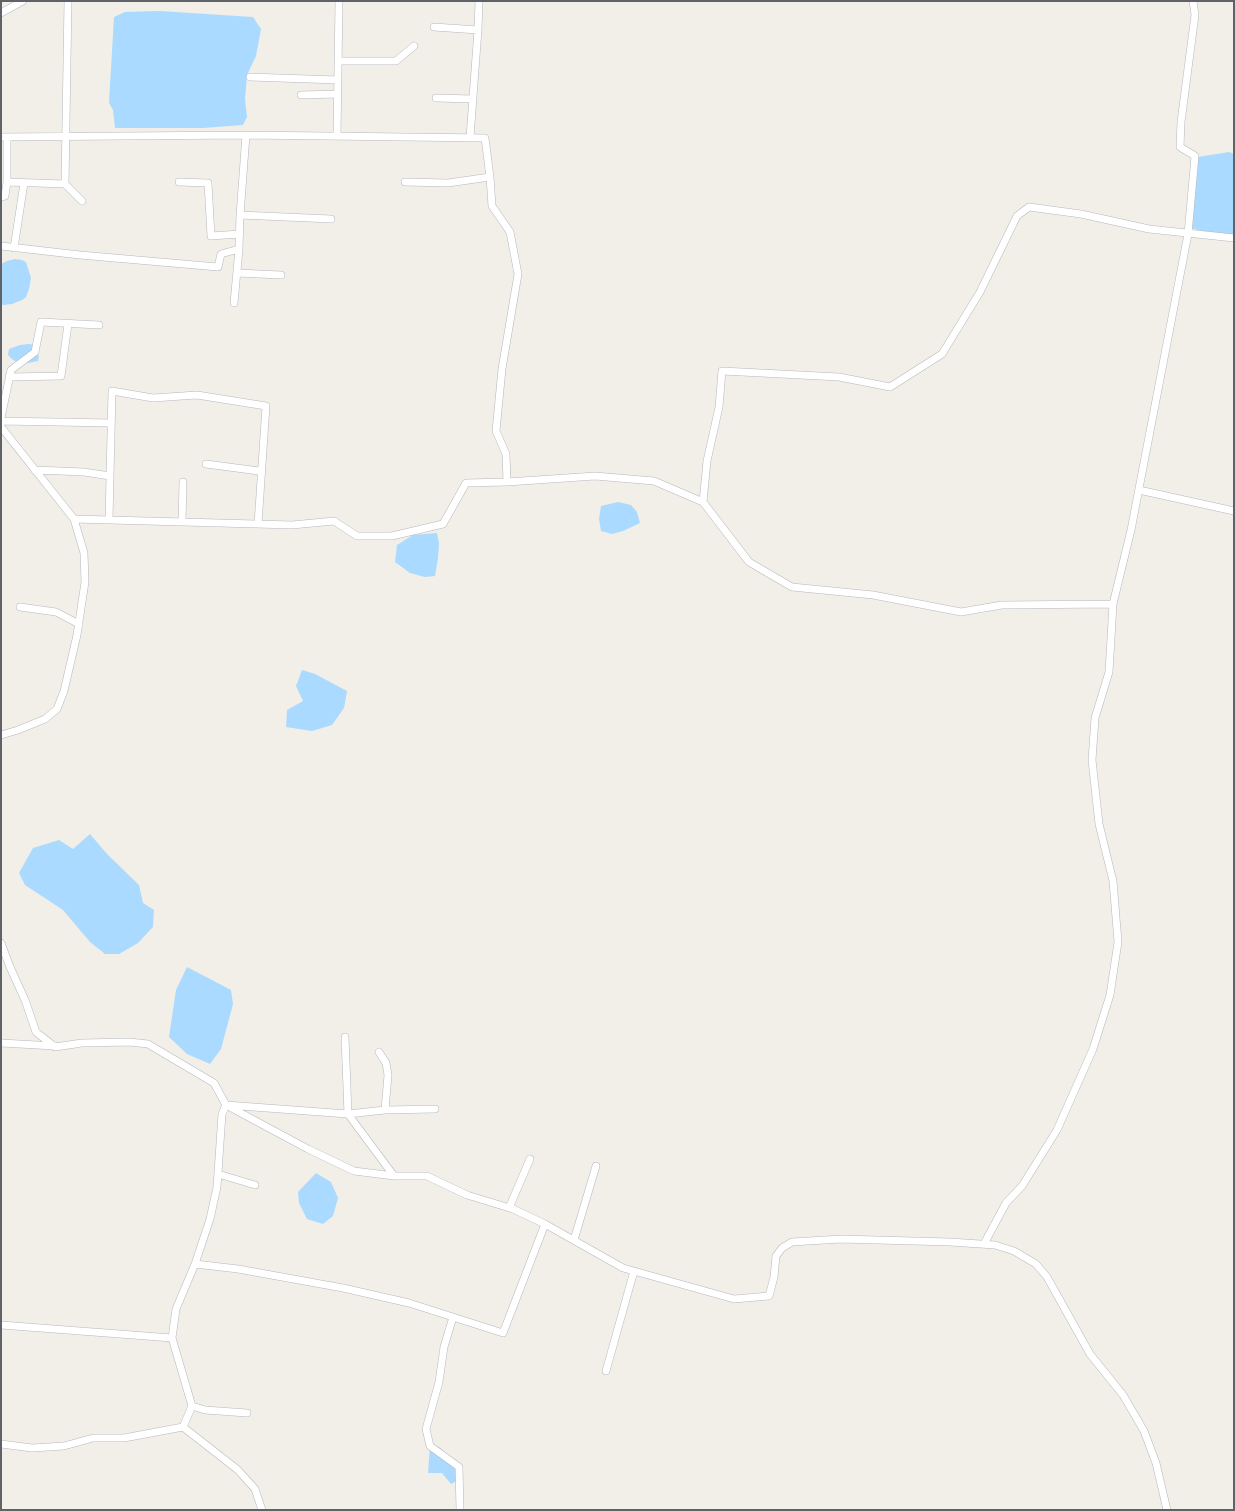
<!DOCTYPE html>
<html>
<head>
<meta charset="utf-8">
<style>
  body { margin:0 }
  #map { position:relative; width:1235px; height:1511px; overflow:hidden; background:#f1efe8; font-family:Cabin,sans-serif }
  canvas { display:block }
  .frame { position:absolute; inset:0; border:2px solid #5f6368; pointer-events:none }
</style>
</head>
<body>
<div id="map">
<canvas width="1235" height="1511"></canvas>
<div class="frame"></div>
</div>
<script>
const g = document.querySelector('canvas').getContext('2d');
g.lineJoin = 'round';
function fill(path, color) {
  g.fillStyle = color;
  g.fill(path, 'evenodd');
}
function poly(rows) {
  const path = new Path2D();
  for (const r of rows) {
    path.moveTo(r[0], r[1]);
    for (let i = 2; i < r.length; i += 2) path.lineTo(r[i], r[i + 1]);
  }
  return path;
}
function stroke(path, color, width, dash) {
  g.strokeStyle = color;
  g.lineWidth = width;
  g.lineCap = dash ? 'butt' : 'round';
  g.setLineDash(dash || []);
  g.stroke(path);
}
fill(poly([
  [160,11,253,17,261,29,256,56,247,75,245,99,247,117,243,125,203,128,115,128,113,110,109,103,114,17,125,12],
  [1229,152,1234,154,1234,235,1209,233,1191,228,1198,157],
  [15,259,22,260,26,262,31,278,29,289,26,297,22,300,12,304,3,305,1,304,1,264,7,261],
  [29,344,36,345,35,352,39,356,38,361,23,364,13,360,8,355,9,349,20,345],
  [618,502,631,505,637,512,640,523,623,531,612,534,601,531,599,519,601,506],
  [437,533,439,543,438,558,435,576,425,577,410,573,395,562,397,545,413,535],
  [302,670,315,674,347,691,344,708,332,725,312,731,286,727,287,710,303,701,296,686],
  [90,834,107,854,139,885,143,903,154,910,153,927,138,943,119,954,105,954,90,942,63,910,25,885,19,873,33,848,59,840,73,849],
  [187,967,231,990,233,1004,221,1049,210,1064,187,1054,169,1037,176,990],
  [316,1173,331,1182,338,1198,333,1216,323,1224,307,1219,299,1203,298,1192],
  [430,1446,439,1447,448,1455,463,1478,451,1484,442,1473,428,1473]
]), '#aadaff');
const minor = poly([
  [68,1,65,184,82,201],
  [1,13,23,1],
  [434,27,478,30],
  [338,61,396,61,414,46],
  [250,77,338,80],
  [301,95,337,94],
  [436,98,473,99],
  [337,136,339,1],
  [1,137,246,135,485,138,490,177,492,206,510,232,518,274,502,369,496,431,506,454,507,482,595,476,654,481,703,502,707,461,719,407,722,371,839,377,890,387,942,354,980,292,1017,216,1029,207,1081,214,1149,229,1234,238],
  [7,137,7,182,65,184],
  [470,137,478,30,479,1],
  [179,182,208,183,211,236,240,234],
  [405,182,448,183,490,177],
  [1,197,5,196,7,182],
  [240,215,331,219],
  [1,246,80,255,218,267,221,254,239,249,240,215,246,135],
  [14,248,24,183],
  [237,273,281,275],
  [234,303,239,249],
  [9,377,61,376,68,324],
  [1,418,11,370,35,352,41,322,99,325],
  [1,421,111,423],
  [1,427,74,519,84,553,85,582,77,635,64,691,57,709,45,719,18,730,1,735],
  [206,464,259,471],
  [35,470,84,472,110,476],
  [1139,490,1234,511],
  [703,502,749,562,792,587,873,595,961,612,1002,605,1113,604,1109,672,1095,718,1092,760,1099,824,1113,881,1118,942,1110,995,1093,1049,1057,1130,1022,1186,1006,1203,984,1244],
  [74,519,292,525,334,521,357,536,392,536,443,524,466,483,507,482],
  [109,520,112,391,153,398,197,395,266,406,258,524],
  [182,522,183,482],
  [1113,604,1131,530,1188,234,1195,156,1180,147,1181,122,1195,15,1193,1],
  [20,607,56,612,79,624],
  [1,943,10,967,25,1000,36,1032,55,1047,82,1043,129,1042,148,1044,214,1083,226,1105,348,1114,385,1110,435,1109],
  [345,1037,348,1114,394,1176],
  [1,1043,55,1046],
  [379,1052,386,1063,388,1075,385,1110],
  [218,1174,255,1185],
  [509,1208,530,1159],
  [574,1240,596,1166],
  [195,1264,238,1269,343,1288,409,1303,503,1333,545,1224],
  [453,1317,444,1347,439,1382,426,1429,430,1446,459,1467,460,1510],
  [1,1325,172,1338],
  [606,1371,634,1271],
  [247,1413,205,1410,192,1406,172,1338,176,1309,195,1264,210,1219,217,1187,222,1114,226,1105,308,1149,354,1171,394,1176,427,1176,467,1195,513,1209,545,1224,623,1268,734,1299,769,1296,774,1277,776,1256,782,1248,792,1242,841,1239,950,1242,995,1245,1014,1251,1036,1264,1047,1277,1090,1354,1123,1395,1144,1431,1156,1463,1167,1510],
  [183,1427,192,1406],
  [1,1444,32,1448,64,1446,93,1438,124,1438,183,1427,238,1470,255,1489,262,1510]
]);
stroke(minor, '#b5b8bc', 8);
stroke(minor, '#fff', 7);
</script>
</body>
</html>
